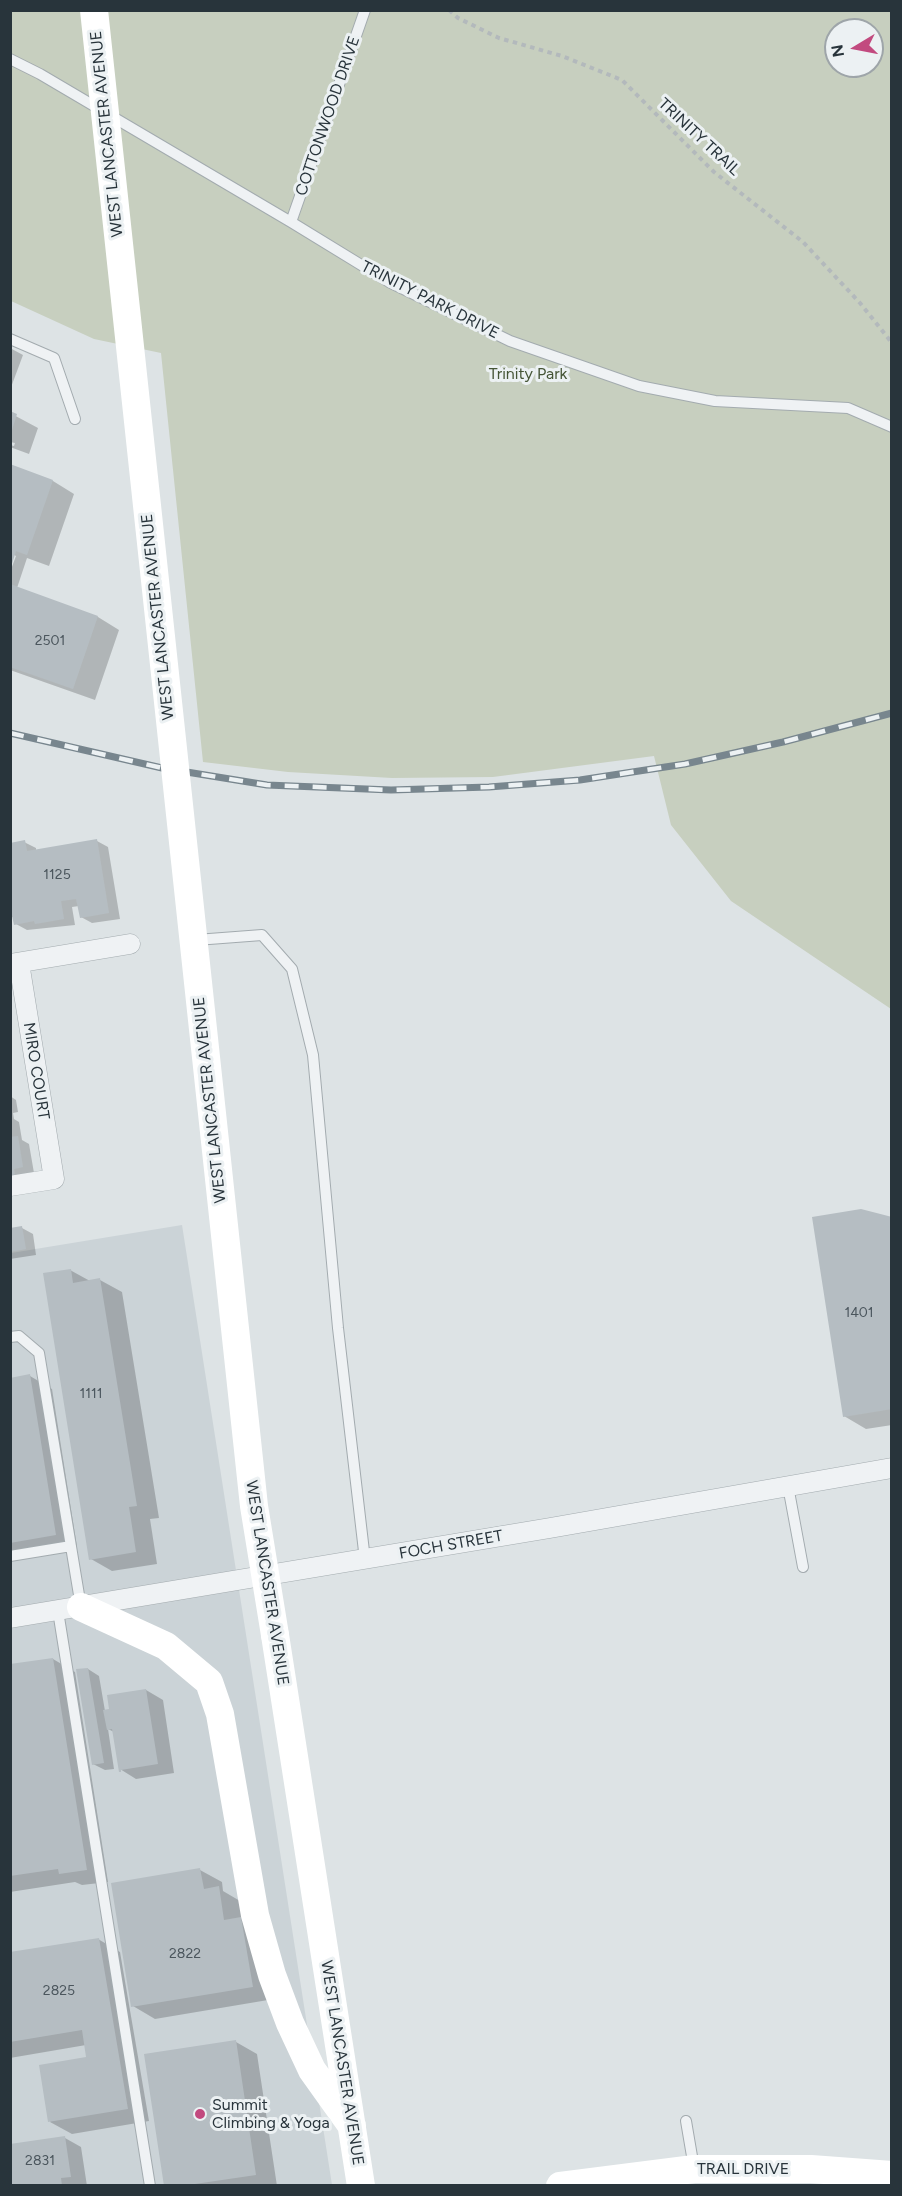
<!DOCTYPE html>
<html>
<head>
<meta charset="utf-8">
<style>
  body { margin:0 }
  #map { position:relative; width:902px; height:2196px; overflow:hidden; background:#dde3e5; font-family:Figtree,sans-serif }
  canvas { display:block }
  .frame { position:absolute; inset:0; border:12px solid #28343b; pointer-events:none }
  .north { position:absolute; left:824px; top:18px; width:60px; height:60px; box-sizing:border-box; background:#ecf1f3; border:2px solid #9ea5a9; border-radius:50%; rotate:260deg; font-size:16px; font-weight:700; line-height:24px; text-align:center; color:#28343b }
  .north::after { content:''; display:block; margin:auto; width:21px; height:27px; background:#c24a7f; clip-path:polygon(50% 0,100% 100%,50% 72%,0 100%) }
</style>
</head>
<body>
<div id="map">
<canvas width="902" height="2196"></canvas>
<div class="frame"></div>
<div class="north">N</div>
</div>
<script>
const g = document.querySelector('canvas').getContext('2d');
g.lineJoin = 'round';
function fill(path, color) {
  g.fillStyle = color;
  g.fill(path, 'evenodd');
}
function poly(rows) {
  const path = new Path2D();
  for (const r of rows) {
    path.moveTo(r[0], r[1]);
    for (let i = 2; i < r.length; i += 2) path.lineTo(r[i], r[i + 1]);
  }
  return path;
}
function stroke(path, color, width, dash) {
  g.strokeStyle = color;
  g.lineWidth = width;
  g.lineCap = dash ? 'butt' : 'round';
  g.setLineDash(dash || []);
  g.stroke(path);
}
function label(font, color, halo, rows, align = 'center') {
  g.font = font + ' Figtree,sans-serif';
  g.lineWidth = 6;
  g.setLineDash([]);
  g.textBaseline = 'middle';
  g.strokeStyle = halo;
  g.fillStyle = color;
  for (const [text, x, y, turn = 0] of rows) {
    g.save();
    g.translate(x, y);
    g.rotate((+turn || 0) * Math.PI / 180);
    g.textAlign = isNaN(turn) ? turn : align;
    if (halo) g.strokeText(text, 0, 0);
    g.fillText(text, 0, 0);
    g.restore();
  }
}
fill(poly([
  [182,1225,332,2185,11,2186,11,1253]
]), '#cbd3d7');
fill(poly([
  [11,11,891,11,891,1009,731,901,671,825,654,756,493,777,392,778,288,772,203,762,161,353,94,339,11,301],
  [836,30,872,30,872,66,836,66]
]), '#c7cfbf');
fill(poly([
  [10,348,23,355,10,390],
  [10,413,38,428,29,454,10,447,10,445,14,446,15,443,10,442],
  [10,466,53,481,74,494,49,566,27,558,17,588,98,617,119,630,95,700,10,670,10,572,16,556,14,555,10,563],
  [97,841,108,847,120,919,92,923,81,917,79,906,72,907,75,925,27,930,16,924,15,917,10,917,10,844,24,842,36,848,36,851],
  [10,1096,16,1100,18,1112,13,1113,14,1119,19,1122,22,1140,29,1144,34,1173,10,1183],
  [892,1219,892,1425,866,1429,844,1416],
  [10,1222,12,1229,22,1228,33,1234,36,1255,10,1259],
  [70,1270,90,1281,100,1280,122,1292,159,1518,150,1519,157,1564,112,1571,91,1559],
  [30,1376,52,1389,77,1547,10,1558,10,1379],
  [53,1659,75,1672,108,1882,82,1885,75,1882,10,1892,10,1666],
  [88,1669,99,1676,105,1711,111,1710,146,1690,163,1700,174,1773,136,1779,120,1769,114,1732,108,1729,114,1769,105,1770,93,1764],
  [200,1870,222,1882,223,1891,240,1901,274,1999,155,2019,133,2006],
  [98,1939,120,1952,149,2121,72,2134,50,2122,88,2059,86,2045,10,2058,10,1954],
  [236,2042,257,2054,277,2186,165,2186],
  [65,2138,81,2147,87,2186,10,2186]
]), '#0003');
fill(poly([
  [10,411,17,414,11,433,10,432],
  [10,464,53,480,27,555,16,551,11,567],
  [10,584,98,616,73,689,10,667],
  [97,839,109,913,80,918,76,899,61,901,64,919,35,924,34,921,14,925,10,906,10,843,25,840,27,851],
  [18,1136,23,1167,14,1169,15,1175,10,1176,10,1137],
  [861,1209,892,1217,892,1409,843,1417,812,1217],
  [22,1226,26,1249,10,1252,10,1228],
  [71,1269,73,1283,100,1278,137,1506,129,1507,136,1552,89,1560,43,1273],
  [30,1374,56,1535,10,1543,10,1378],
  [53,1658,87,1870,59,1874,58,1869,10,1876,10,1664],
  [88,1668,104,1763,92,1765,76,1669],
  [146,1689,158,1764,121,1770,121,1772,119,1772,112,1729,107,1730,103,1710,109,1709,107,1695],
  [200,1868,204,1889,219,1886,224,1920,241,1917,253,1987,131,2007,111,1883],
  [99,1938,128,2109,48,2122,39,2065,86,2057,82,2030,10,2042,10,1952],
  [236,2040,256,2175,195,2184,195,2186,164,2186,144,2054],
  [65,2136,71,2177,61,2178,62,2186,10,2186,10,2144]
]), '#b5bdc2');
const lane = poly([
  [10,59,40,74,291,222,389,282,510,341,639,386,715,401,848,408,892,427],
  [291,222,365,10],
  [10,339,54,358,75,419],
  [196,940,262,935,292,969,313,1055,338,1328,365,1560],
  [10,1337,19,1336,39,1353,81,1607],
  [788,1486,803,1567],
  [10,1556,71,1546],
  [58,1611,150,2186],
  [686,2121,694,2168]
]);
const street = poly([
  [10,964,130,944],
  [10,1186,54,1179,19,963],
  [10,1618,550,1528,892,1468]
]);
stroke(lane, '#a3abaf', 12);
stroke(street, '#a3abaf', 21);
stroke(poly([
  [449,10,458,18,499,38,562,56,622,80,714,172,803,242,860,303,892,343]
]), '#b3b9bc', 4, [4.5, 4.5]);
stroke(lane, '#eff2f4', 10);
stroke(street, '#eff2f4', 20);
stroke(poly([
  [81,1607,166,1646,209,1682,220,1714,255,1915,272,1975,290,2023,312,2070,352,2126],
  [275,1635,361,2186],
  [560,2186,694,2169,811,2169,892,2175]
]), '#fff', 28);
const rail = poly([
  [10,733,162,768,267,785,391,790,489,787,580,780,685,764,783,742,892,713]
]);
stroke(rail, '#78868e', 7);
stroke(rail, '#ecf1f3', 4.5, [14]);
stroke(poly([
  [94,10,254,1506,275,1635]
]), '#fff', 28);
for (const [x, y, r, color] of [
  [200,2114,6,"#c24a7f"]
]) {
  const dot = new Path2D();
  dot.arc(x, y, r, 0, 2 * Math.PI);
  g.fillStyle = color;
  g.fill(dot);
  stroke(dot, '#ecf1f3', 2);
}
label('14px', '#4b565d', null, [
  ["2501",50,641],
  ["1125",57,875],
  ["1401",859,1313],
  ["1111",91,1394],
  ["2822",185,1954],
  ["2825",59,1991],
  ["2831",40,2161]
]);
label('16px', '#28343b', '#ecf1f3', [
  ["COTTONWOOD DRIVE",328,116,-71],
  ["WEST LANCASTER AVENUE",107,134,-96],
  ["TRINITY TRAIL",699,137,43],
  ["TRINITY PARK DRIVE",430,300,27],
  ["WEST LANCASTER AVENUE",158,617,-96],
  ["MIRO COURT",36,1071,81],
  ["WEST LANCASTER AVENUE",210,1100,-96],
  ["FOCH STREET",451,1545,-10],
  ["WEST LANCASTER AVENUE",267,1583,81],
  ["WEST LANCASTER AVENUE",342,2063,81],
  ["TRAIL DRIVE",743,2169]
]);
label('16px', '#455536', '#ecf1f3', [
  ["Trinity Park",528,374]
]);
label('16px', '#28343b', '#ecf1f3', [
  ["Summit",212,2105],
  ["Climbing & Yoga",212,2123]
], 'left');
</script>
</body>
</html>
